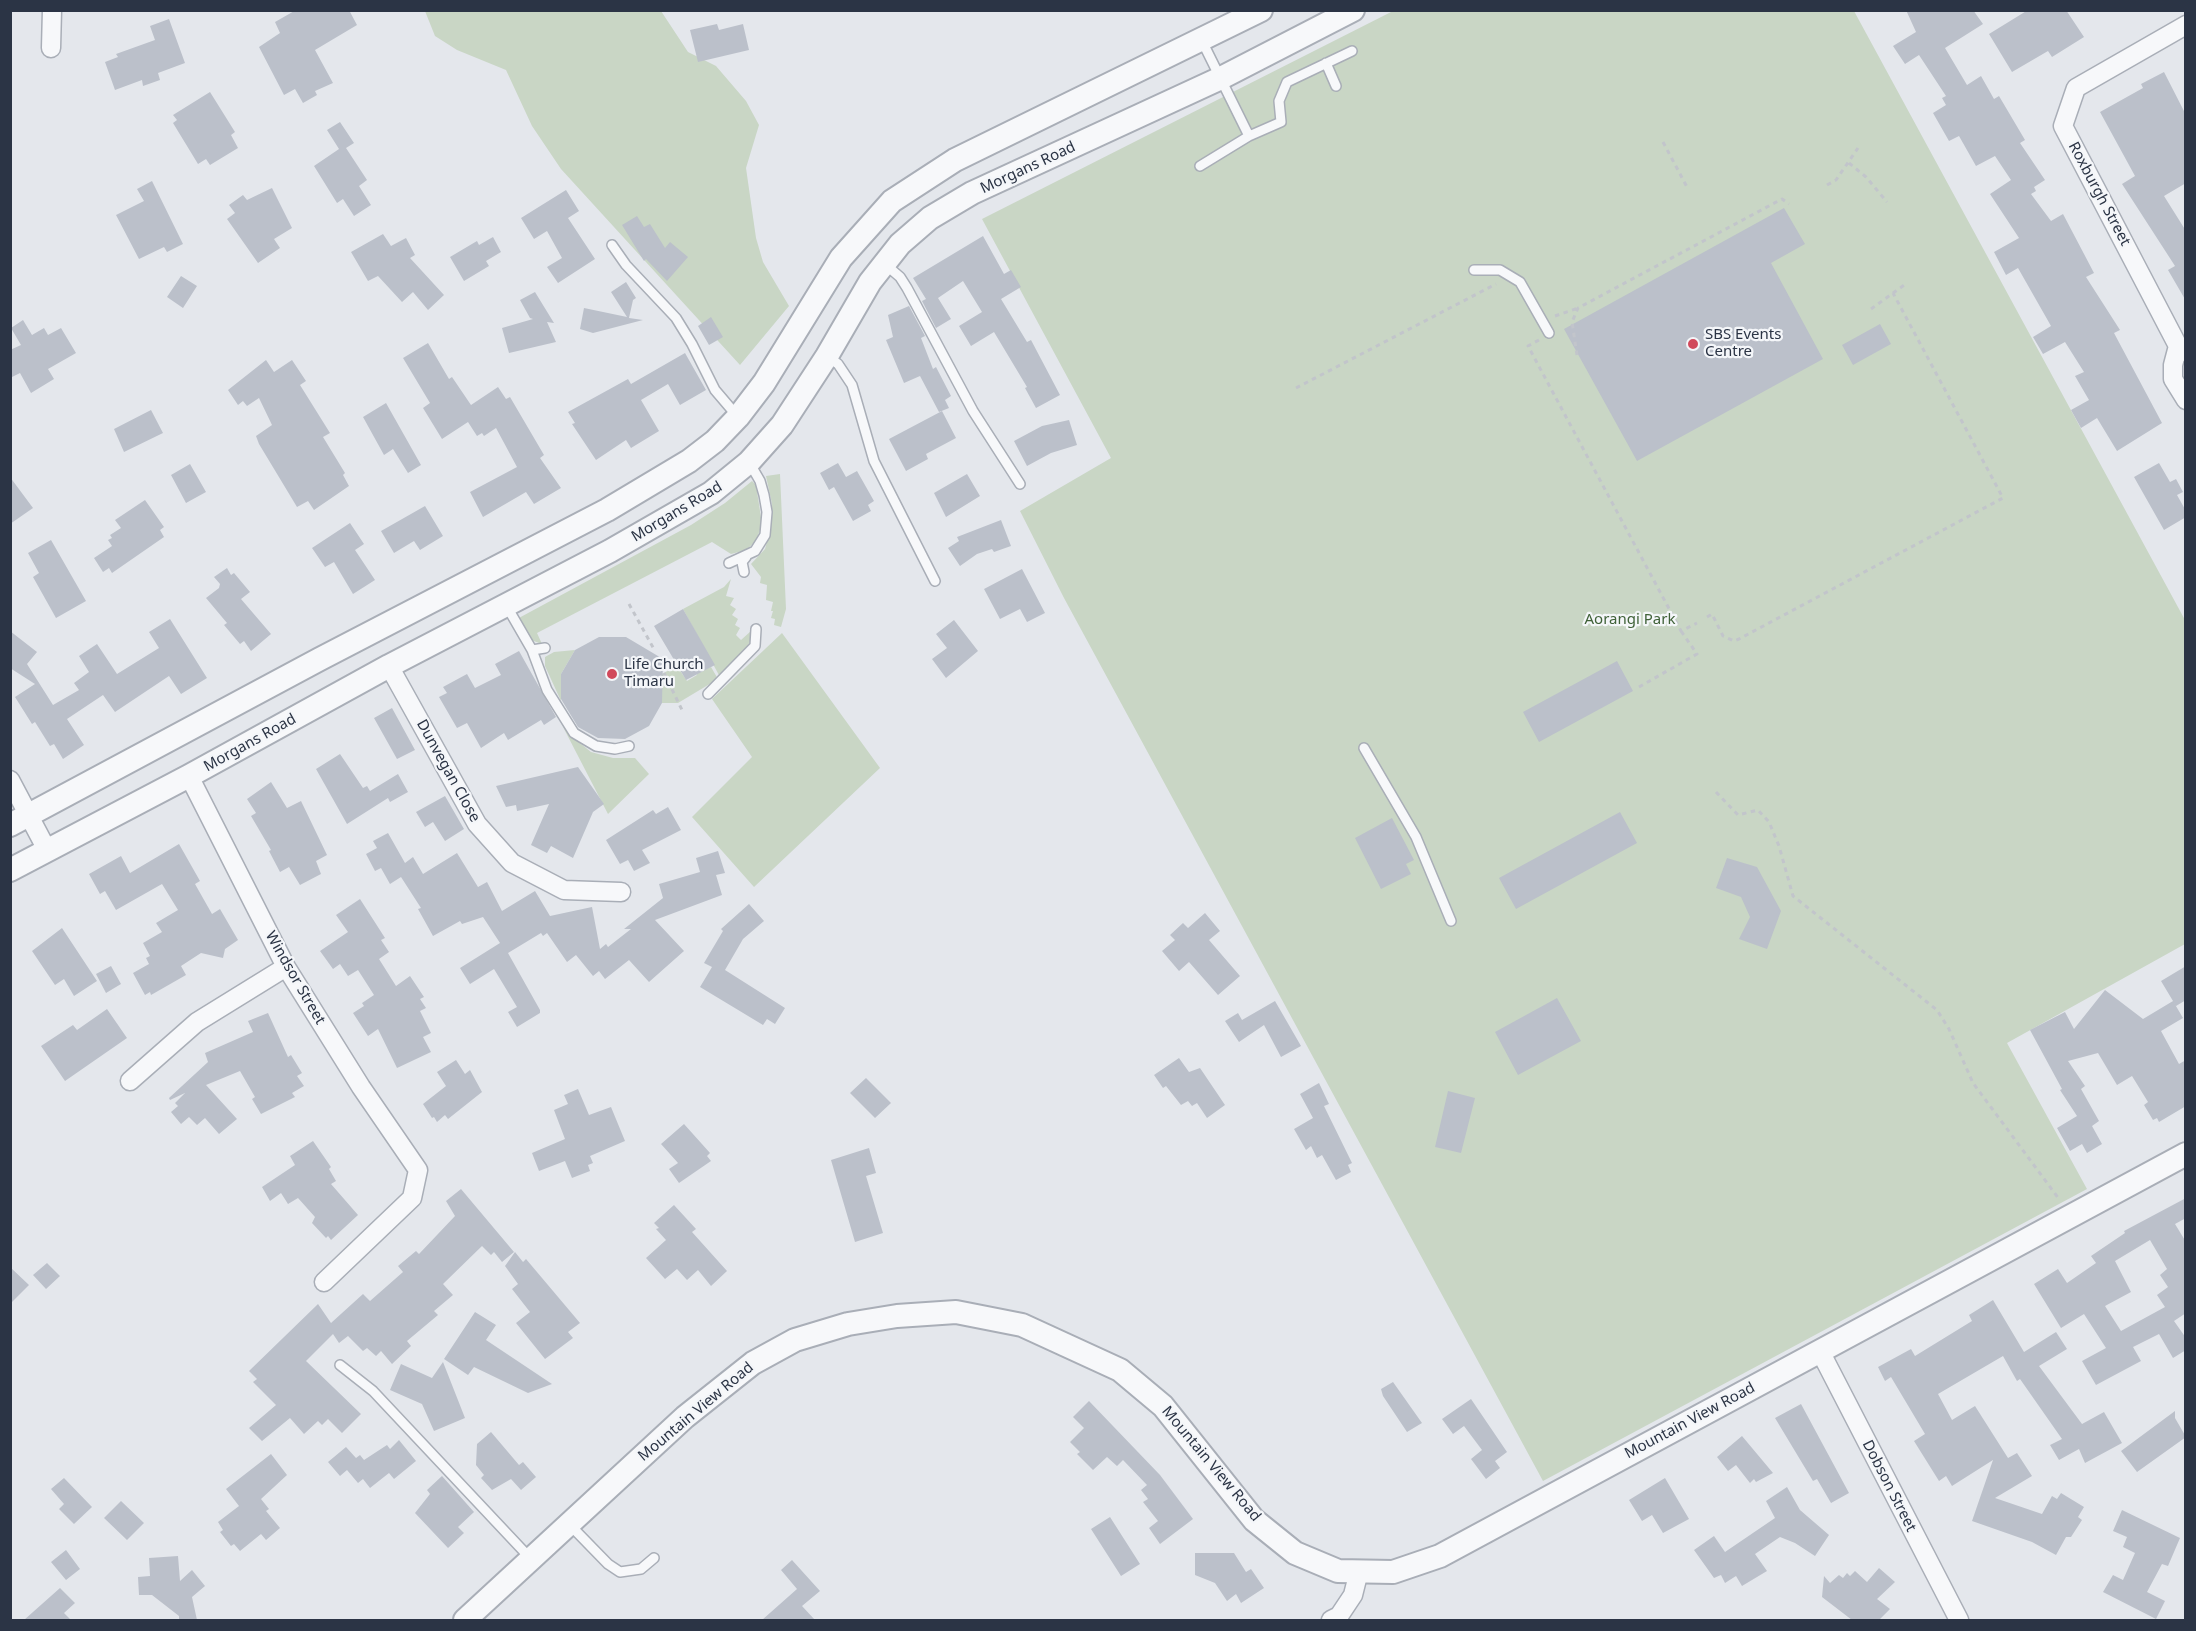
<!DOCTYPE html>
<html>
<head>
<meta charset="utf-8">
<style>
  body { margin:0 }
  #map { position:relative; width:2196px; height:1631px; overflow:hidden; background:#e4e7ec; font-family:"Noto Sans",sans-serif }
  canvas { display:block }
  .frame { position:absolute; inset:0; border:12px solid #2b3445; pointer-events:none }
</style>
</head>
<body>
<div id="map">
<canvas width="2196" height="1631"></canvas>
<div class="frame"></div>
</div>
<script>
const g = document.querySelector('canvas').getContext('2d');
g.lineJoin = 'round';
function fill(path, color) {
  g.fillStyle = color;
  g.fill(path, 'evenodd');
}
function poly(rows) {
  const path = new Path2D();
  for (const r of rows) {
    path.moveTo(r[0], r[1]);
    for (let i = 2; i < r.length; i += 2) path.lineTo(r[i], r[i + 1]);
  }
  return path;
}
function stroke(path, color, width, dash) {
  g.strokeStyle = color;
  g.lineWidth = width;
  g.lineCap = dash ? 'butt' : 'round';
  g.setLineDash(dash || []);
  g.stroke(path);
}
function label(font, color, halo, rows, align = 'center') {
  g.font = font + ' "Noto Sans",sans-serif';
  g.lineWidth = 4.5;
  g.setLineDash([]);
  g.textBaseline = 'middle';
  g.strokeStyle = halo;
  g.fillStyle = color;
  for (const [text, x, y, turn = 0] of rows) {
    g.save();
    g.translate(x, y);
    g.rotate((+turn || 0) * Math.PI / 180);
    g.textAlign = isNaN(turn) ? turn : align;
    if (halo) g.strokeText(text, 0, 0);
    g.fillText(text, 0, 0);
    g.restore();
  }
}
fill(poly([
  [425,11,661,11,688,52,716,66,746,101,759,125,746,168,756,238,763,262,789,306,740,365,561,169,532,126,506,70,457,50,435,36],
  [1393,11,1854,11,2185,620,2185,944,2007,1043,2087,1189,1543,1481,1064,598,1020,511,1111,458,982,219],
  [780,474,786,609,781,627,774,625,775,619,771,618,773,611,771,611,773,602,766,600,767,585,760,583,761,577,751,564,765,549,769,534,772,504,766,476],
  [752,481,756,485,762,524,756,541,746,550,731,554,712,542,537,633,542,644,531,640,517,619,691,525,725,503],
  [731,579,726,596,734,598,730,605,736,609,732,615,738,619,735,625,740,628,736,635,741,640,751,631,752,636,745,653,720,677,683,609,724,587],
  [782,633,880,768,754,887,692,817,752,757,712,699],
  [575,650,561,674,561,701,545,666,545,657,554,652],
  [677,666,687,681,697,675,696,672,711,667,718,679,678,703,662,703,662,674],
  [561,723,570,735,591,752,613,758,635,758,649,774,608,814]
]), '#c9d6c5');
fill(poly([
  [296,10,349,10,357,25,315,50,333,83,315,91,317,95,303,103,295,89,284,95,259,47,280,33,275,22],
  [1906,10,1973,10,1983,24,1945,48,1967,85,1981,76,1994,99,1999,96,2025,140,2020,143,2045,180,2034,187,2036,191,2031,194,2051,221,2063,214,2094,273,2086,277,2120,330,2114,333,2162,423,2117,451,2097,418,2081,428,2071,410,2089,400,2075,376,2084,372,2065,342,2043,354,2033,337,2051,326,2018,268,2006,275,1994,252,2019,238,1990,194,2011,180,1995,156,1976,166,1959,136,1949,141,1933,113,1946,105,1942,98,1946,96,1919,55,1905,64,1893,46,1916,32],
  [2028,10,2066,10,2084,37,2052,57,2048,51,2012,72,1989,34],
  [169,19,185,63,158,73,160,80,143,86,142,80,115,90,105,62,118,57,116,54,155,40,150,26],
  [717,24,719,30,743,24,749,50,698,62,690,30],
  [2164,72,2186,115,2186,183,2164,196,2186,231,2186,301,2168,270,2175,266,2122,184,2135,176,2100,112,2143,88,2141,84],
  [210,92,235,132,231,135,238,148,210,165,206,159,198,164,173,123,177,120,173,115],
  [340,122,354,143,346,148,367,180,359,186,371,205,354,216,343,199,337,203,314,166,339,149,327,130],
  [152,181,183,244,167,252,164,247,139,259,116,215,144,201,137,189],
  [272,188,292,228,274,239,280,248,258,263,227,219,235,213,229,205,243,195,247,200],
  [566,190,579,211,568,218,595,259,558,283,547,267,562,258,547,231,534,239,521,218],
  [1784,208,1805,244,1771,263,1823,359,1637,461,1564,329],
  [637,216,644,227,650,224,665,248,670,242,688,257,667,281,646,259,644,261,622,225],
  [383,234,391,246,406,238,415,255,410,258,444,295,428,310,413,292,402,302,378,276,368,281,351,252],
  [983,236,1004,274,1011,270,1021,287,1001,299,1027,342,1031,340,1060,395,1036,408,1025,388,1027,387,994,332,971,346,959,326,982,312,963,281,938,298,951,319,936,328,922,301,926,299,913,278],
  [493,237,501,252,486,261,489,266,464,281,450,257,477,241,479,245],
  [181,276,197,286,183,308,167,297],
  [626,282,636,298,633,300,629,318,643,320,593,333,580,329,584,308,627,317,611,292],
  [535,292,554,323,547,322,556,342,509,353,502,328,533,319,530,318,520,300],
  [909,306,925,336,921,338,933,369,936,367,951,396,945,400,949,408,939,412,920,376,904,383,886,340,893,337,888,315],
  [711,317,723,337,709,345,698,326],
  [23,320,32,335,44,328,48,335,61,328,76,353,48,369,54,379,31,393,20,373,10,378,10,350,21,345,11,328],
  [1880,324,1891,344,1853,365,1842,345],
  [428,343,449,379,452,377,471,405,498,387,506,399,510,397,544,455,540,458,561,488,534,504,526,492,483,517,470,492,517,467,496,428,484,436,482,433,477,436,468,422,442,439,423,408,430,403,403,358],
  [685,353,706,390,680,405,668,384,641,400,659,431,631,448,626,440,596,460,572,424,575,423,568,412,628,379,631,384],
  [266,360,274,372,292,360,306,381,300,385,330,433,323,437,345,473,343,475,349,486,314,510,308,501,297,507,259,444,256,436,272,425,259,398,247,406,243,401,238,405,228,390],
  [386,403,421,465,408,473,393,449,384,455,363,417],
  [151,410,163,433,124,452,114,429],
  [942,411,956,438,926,454,928,459,906,471,889,439],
  [1069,420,1077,445,1051,453,1027,466,1014,441,1042,426],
  [838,463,846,477,857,471,874,501,868,505,871,511,853,521,834,487,829,490,820,473],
  [2159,463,2170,482,2176,479,2183,492,2177,495,2186,511,2186,517,2164,530,2134,477],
  [190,464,206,492,186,503,171,475],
  [967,474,980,496,946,517,934,493],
  [10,477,33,508,10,524],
  [145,500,164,527,160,530,164,537,112,573,109,568,103,572,94,558,112,546,108,540,112,538,110,535,121,528,115,520],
  [425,506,443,536,420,550,414,541,394,553,381,531],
  [1001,520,1011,546,994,552,992,549,977,554,960,566,948,548,959,541,957,537],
  [350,523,364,544,355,550,375,580,353,594,334,562,325,567,312,548],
  [51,540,86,601,56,618,33,577,39,573,28,553],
  [227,568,231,575,234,573,250,592,241,599,271,634,251,651,244,641,240,644,224,625,227,623,206,598,219,588,220,584,214,577],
  [1022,569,1045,613,1027,622,1020,609,1000,619,984,589],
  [683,609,715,665,686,680,654,626],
  [170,619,207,678,181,694,169,676,115,712,103,695,67,719,84,745,63,759,54,744,50,746,35,722,32,724,15,697,35,684,10,668,10,631,37,652,27,664,53,705,79,690,74,683,89,672,79,656,97,644,117,674,159,648,149,632],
  [954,620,978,651,946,678,932,659,947,648,936,634],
  [599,637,626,637,663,659,662,703,649,726,625,739,598,738,578,727,561,699,561,674,575,650],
  [519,651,556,717,544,725,541,720,508,740,504,733,481,748,467,723,457,728,439,697,447,693,443,687,467,674,475,688,501,675,495,664],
  [1617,661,1633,691,1539,742,1523,712],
  [392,708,415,750,397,759,374,718],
  [340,754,363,788,367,786,370,791,398,774,408,792,390,802,388,798,347,824,316,769],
  [578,767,604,804,593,812,573,858,551,846,547,853,531,845,549,804,517,811,516,805,506,807,496,786],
  [271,782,287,808,301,801,327,855,316,861,321,874,300,885,289,867,280,872,269,851,271,850,251,816,256,813,247,799],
  [445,796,464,829,445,841,433,822,425,827,416,812],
  [668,807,681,830,642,850,650,863,634,871,628,860,620,864,606,840,653,810,656,814],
  [1620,812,1637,843,1516,909,1499,878],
  [1392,818,1414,860,1406,864,1411,874,1381,889,1355,838],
  [388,833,405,863,413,857,423,874,457,853,478,887,487,882,502,911,535,891,550,916,592,907,600,949,606,944,608,947,631,929,624,929,663,898,659,884,700,872,696,858,718,851,725,873,716,875,722,895,655,920,684,951,649,982,629,960,605,979,599,971,593,976,576,955,567,962,547,933,543,936,541,933,508,953,540,1010,540,1013,517,1027,508,1012,517,1007,494,969,470,984,460,968,500,943,483,917,462,924,460,921,433,936,418,909,421,908,401,877,390,884,381,868,375,871,366,854,377,848,373,841],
  [179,844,200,881,195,884,212,914,220,909,238,940,225,949,223,958,201,953,181,966,186,975,151,995,150,992,145,995,133,973,149,964,146,958,150,956,143,943,162,932,156,923,178,910,162,884,116,910,105,891,100,894,89,874,121,856,130,873],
  [1727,858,1757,867,1781,911,1767,949,1739,939,1750,917,1741,897,1716,888],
  [360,899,385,938,381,940,389,952,379,959,396,986,410,976,424,997,420,999,426,1008,420,1011,431,1033,423,1037,431,1052,397,1068,378,1029,368,1036,353,1013,364,1006,362,1003,374,995,358,970,348,976,340,964,333,969,320,951,348,932,336,915],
  [749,904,764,921,743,939,725,970,785,1008,775,1024,767,1019,763,1025,700,987,712,967,704,963,723,931,721,929],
  [1205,913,1220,931,1209,940,1240,976,1218,995,1189,962,1179,971,1162,951,1175,940,1170,935,1183,923,1188,928],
  [62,928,97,981,74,996,64,979,55,985,32,951],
  [111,966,121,984,106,993,96,974],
  [2186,966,2186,1000,2176,1006,2161,981],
  [2105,990,2143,1019,2173,1001,2183,1018,2161,1031,2179,1064,2186,1060,2186,1106,2159,1122,2157,1118,2153,1120,2144,1105,2148,1102,2132,1076,2117,1085,2098,1053,2068,1061,2085,1086,2081,1089,2099,1121,2092,1126,2102,1144,2087,1153,2082,1144,2070,1151,2057,1128,2077,1116,2060,1090,2062,1089,2030,1030,2065,1012,2074,1029],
  [1557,998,1581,1041,1518,1075,1495,1032],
  [1275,1001,1301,1046,1281,1057,1264,1025,1239,1042,1225,1021,1238,1013,1242,1020],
  [107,1009,127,1038,65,1081,41,1046,73,1025,77,1030],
  [268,1013,288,1057,291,1055,302,1073,297,1076,304,1086,292,1093,295,1097,261,1114,252,1099,255,1097,240,1071,206,1085,237,1119,219,1134,205,1118,197,1125,189,1117,181,1124,171,1112,178,1106,175,1103,185,1093,170,1100,169,1098,208,1062,205,1053,253,1032,248,1021],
  [1179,1058,1189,1072,1200,1068,1225,1105,1207,1118,1197,1103,1192,1106,1188,1101,1181,1105,1166,1086,1163,1088,1154,1075],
  [456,1060,465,1074,470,1070,482,1092,448,1119,445,1115,437,1122,434,1117,432,1118,423,1104,446,1086,437,1072],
  [866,1078,891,1103,875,1118,850,1093],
  [1319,1083,1329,1104,1324,1106,1352,1163,1348,1165,1351,1172,1336,1180,1322,1155,1317,1158,1311,1146,1306,1150,1294,1129,1313,1118,1300,1094],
  [578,1089,589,1115,611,1107,625,1141,590,1156,593,1163,588,1165,590,1171,572,1178,565,1161,539,1171,532,1153,565,1139,554,1110,568,1104,564,1095],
  [1448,1091,1475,1098,1461,1153,1435,1147],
  [684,1124,710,1153,707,1156,711,1161,679,1183,669,1169,678,1163,661,1144],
  [313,1141,331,1167,329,1169,336,1181,331,1184,358,1215,331,1240,328,1236,326,1238,312,1223,315,1217,298,1198,288,1204,281,1193,270,1201,262,1187,295,1165,290,1156],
  [869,1148,876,1173,866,1176,883,1233,855,1242,831,1160],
  [461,1189,514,1252,502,1262,494,1252,491,1255,482,1246,443,1284,453,1295,434,1311,438,1315,407,1341,411,1346,392,1364,381,1351,376,1356,367,1348,363,1351,348,1336,339,1343,333,1334,306,1361,361,1414,342,1433,328,1419,322,1425,318,1421,304,1434,290,1418,262,1441,249,1428,276,1405,253,1382,257,1379,249,1371,318,1304,331,1323,363,1294,370,1301,403,1272,398,1266,416,1251,419,1254,455,1216,446,1201],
  [2186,1198,2186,1218,2175,1224,2186,1242,2186,1313,2174,1321,2186,1338,2186,1350,2173,1358,2159,1334,2133,1347,2141,1361,2096,1385,2082,1361,2106,1348,2084,1314,2061,1328,2034,1284,2058,1269,2067,1283,2096,1263,2091,1256,2125,1233,2124,1231],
  [2150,1240,2167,1269,2160,1275,2168,1287,2157,1295,2165,1307,2121,1331,2105,1306,2131,1292,2115,1261],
  [674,1205,696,1229,692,1232,727,1271,711,1286,698,1270,687,1280,677,1269,665,1279,646,1258,666,1240,656,1229,659,1228,654,1223],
  [515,1252,523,1262,526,1259,580,1323,568,1332,573,1338,545,1359,516,1323,530,1312,512,1289,518,1284,505,1266],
  [47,1263,60,1276,46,1289,33,1275],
  [10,1267,29,1285,10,1304],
  [1993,1300,2024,1352,2056,1332,2067,1349,2039,1366,2082,1424,2104,1412,2122,1443,2085,1463,2079,1449,2059,1460,2050,1445,2062,1439,2020,1379,2017,1381,2003,1356,1938,1394,1952,1420,1975,1406,2008,1458,2017,1453,2032,1476,1995,1498,2042,1514,2052,1496,2057,1499,2061,1493,2084,1507,2078,1517,2082,1520,2071,1537,2066,1537,2056,1555,2032,1542,1972,1521,1993,1460,1952,1486,1946,1476,1939,1481,1914,1441,1925,1434,1891,1377,1885,1381,1878,1367,1911,1349,1915,1356,1972,1321,1969,1315],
  [475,1312,496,1325,486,1340,552,1384,528,1393,474,1367,468,1375,444,1359],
  [443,1362,465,1418,434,1431,422,1404,390,1390,401,1364,432,1378],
  [1393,1382,1422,1423,1407,1432,1383,1396,1381,1389],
  [1471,1399,1507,1452,1495,1461,1500,1468,1486,1479,1471,1459,1482,1450,1464,1426,1453,1434,1442,1419],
  [1089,1401,1160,1475,1193,1519,1160,1544,1149,1528,1158,1521,1143,1502,1148,1499,1141,1490,1147,1485,1123,1460,1117,1466,1107,1457,1093,1470,1077,1454,1080,1452,1070,1442,1084,1428,1073,1417],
  [1801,1404,1849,1493,1831,1503,1817,1479,1813,1481,1775,1418],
  [2175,1411,2175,1418,2186,1437,2137,1472,2121,1451],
  [491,1432,519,1465,523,1462,536,1477,521,1490,511,1479,492,1490,481,1478,484,1475,476,1465,477,1444],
  [1742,1436,1773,1473,1756,1482,1754,1479,1750,1483,1736,1465,1728,1471,1717,1457],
  [399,1440,416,1461,394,1479,389,1473,370,1488,363,1479,358,1483,347,1470,340,1476,328,1462,346,1447,356,1458,360,1455,364,1460,387,1445,390,1449],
  [271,1454,287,1475,261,1499,269,1509,266,1511,280,1528,266,1540,261,1534,240,1551,234,1544,231,1546,220,1532,223,1530,218,1522,239,1506,226,1489],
  [442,1476,474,1512,458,1527,464,1533,448,1548,415,1513,430,1494,427,1490],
  [64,1478,92,1507,74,1524,59,1509,64,1504,51,1489],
  [1665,1478,1689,1519,1663,1533,1652,1515,1642,1521,1629,1500],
  [1787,1487,1800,1510,1829,1535,1815,1556,1795,1543,1780,1537,1755,1554,1767,1571,1742,1586,1736,1576,1725,1583,1721,1575,1714,1578,1694,1550,1714,1536,1725,1552,1775,1518,1766,1501],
  [121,1501,144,1523,127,1540,104,1518],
  [2122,1510,2180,1538,2168,1566,2162,1564,2147,1592,2165,1601,2156,1619,2103,1592,2113,1575,2123,1580,2135,1553,2123,1547,2127,1537,2113,1531],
  [1110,1517,1140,1564,1121,1576,1091,1529],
  [66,1550,80,1569,66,1580,51,1562],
  [1195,1553,1234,1553,1246,1572,1251,1569,1264,1588,1241,1603,1236,1594,1227,1601,1215,1583,1195,1575],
  [178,1556,180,1581,192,1570,205,1586,192,1597,197,1620,179,1620,179,1616,152,1595,139,1595,138,1577,150,1576,149,1558],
  [792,1560,820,1591,802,1606,815,1620,762,1620,797,1589,781,1570],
  [1879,1568,1895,1582,1877,1599,1890,1609,1879,1620,1852,1620,1822,1597,1824,1576,1830,1583,1839,1575,1843,1578,1847,1573,1850,1576,1855,1571,1867,1582],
  [60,1588,75,1603,64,1613,71,1620,24,1620]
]), '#bbc0ca');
const service = poly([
  [1326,63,1336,86],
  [1249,136,1281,122,1279,101,1287,82,1352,51],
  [1200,166,1249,136,1202,41],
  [612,245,626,265,676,318,692,344,715,390,738,417],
  [886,265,900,277,907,288,973,411,1020,484],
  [1474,270,1500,270,1520,282,1549,333],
  [827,356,838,364,852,385,874,461,935,581],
  [729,563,755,551,765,535,767,512,764,495,760,481,749,462],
  [744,572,742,562,746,557],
  [506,605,532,650,545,648],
  [532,650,547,690,574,733,596,746,615,749,629,746],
  [708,694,755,646,756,629],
  [1364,748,1416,837,1451,921],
  [340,1365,373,1391,530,1558],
  [569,1524,608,1564,620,1572,641,1569,654,1558]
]);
const minor = poly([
  [2186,25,2076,88,2063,126,2178,346,2186,352],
  [51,48,52,10],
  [2178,346,2173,365,2173,379,2186,400],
  [389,666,477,824,512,863,564,890,621,892],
  [189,776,286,967,361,1087,418,1170,412,1198,324,1282],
  [10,780,47,850],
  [130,1081,197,1022,286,967],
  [1820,1351,1959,1620],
  [1331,1620,1339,1616,1353,1595,1359,1571]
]);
const tertiary = poly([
  [10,825,320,659,607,510,689,461,715,441,738,417,764,383,841,258,892,201,955,160,1261,10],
  [10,870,189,776,389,666,610,551,711,493,749,462,782,425,827,356,870,282,900,244,930,218,972,193,1221,78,1353,10],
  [465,1620,685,1417,753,1363,795,1340,848,1324,897,1316,956,1312,1022,1325,1120,1370,1163,1406,1254,1520,1295,1553,1338,1571,1393,1572,1440,1556,2186,1154]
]);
stroke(service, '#a9aeb7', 12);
stroke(minor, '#a9aeb7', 21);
stroke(tertiary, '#a9aeb7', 26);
stroke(poly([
  [1663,142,1687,187],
  [1849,163,1866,177,1887,202],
  [1827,185,1836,180,1858,148],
  [1871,309,1907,283],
  [1555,316,1578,308],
  [1539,340,1528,346,1681,631,1697,623],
  [1577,355,1572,322,1578,308,1782,199,1789,204],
  [1296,388,1496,284],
  [629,604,655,651],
  [1707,617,1712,614,1723,636,1734,641,1739,639,2003,498,1893,293],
  [664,673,683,712],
  [1639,687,1697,654,1681,631],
  [1716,792,1738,815,1758,810,1769,822,1779,846,1793,896,1937,1010,1949,1029,1973,1083,2059,1199]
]), '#c2c5cb', 3, [4.5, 4.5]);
stroke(service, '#f7f8fa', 9);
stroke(minor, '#f7f8fa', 18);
stroke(tertiary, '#f7f8fa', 22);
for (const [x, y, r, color] of [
  [1693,344,6,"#d1495b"],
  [612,674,6,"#d1495b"]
]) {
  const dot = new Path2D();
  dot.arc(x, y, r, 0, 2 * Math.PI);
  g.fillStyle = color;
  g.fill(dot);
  stroke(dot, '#f4f6f9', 2);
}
label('15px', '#2b3445', '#f4f6f9', [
  ["Morgans Road",1028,168,-25],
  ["Roxburgh Street",2099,194,62],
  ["Morgans Road",677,512,-31],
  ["Morgans Road",250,743,-29],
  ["Dunvegan Close",448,771,61],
  ["Windsor Street",295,978,60],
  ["Mountain View Road",696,1412,-40],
  ["Mountain View Road",1690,1421,-28],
  ["Mountain View Road",1211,1464,50],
  ["Dobson Street",1889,1486,63]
]);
label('15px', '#2b3445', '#f4f6f9', [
  ["SBS Events",1705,335],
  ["Centre",1705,352],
  ["Life Church",624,665],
  ["Timaru",624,682]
], 'left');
label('15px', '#3f6138', '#f4f6f9', [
  ["Aorangi Park",1630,620]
]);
</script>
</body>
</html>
